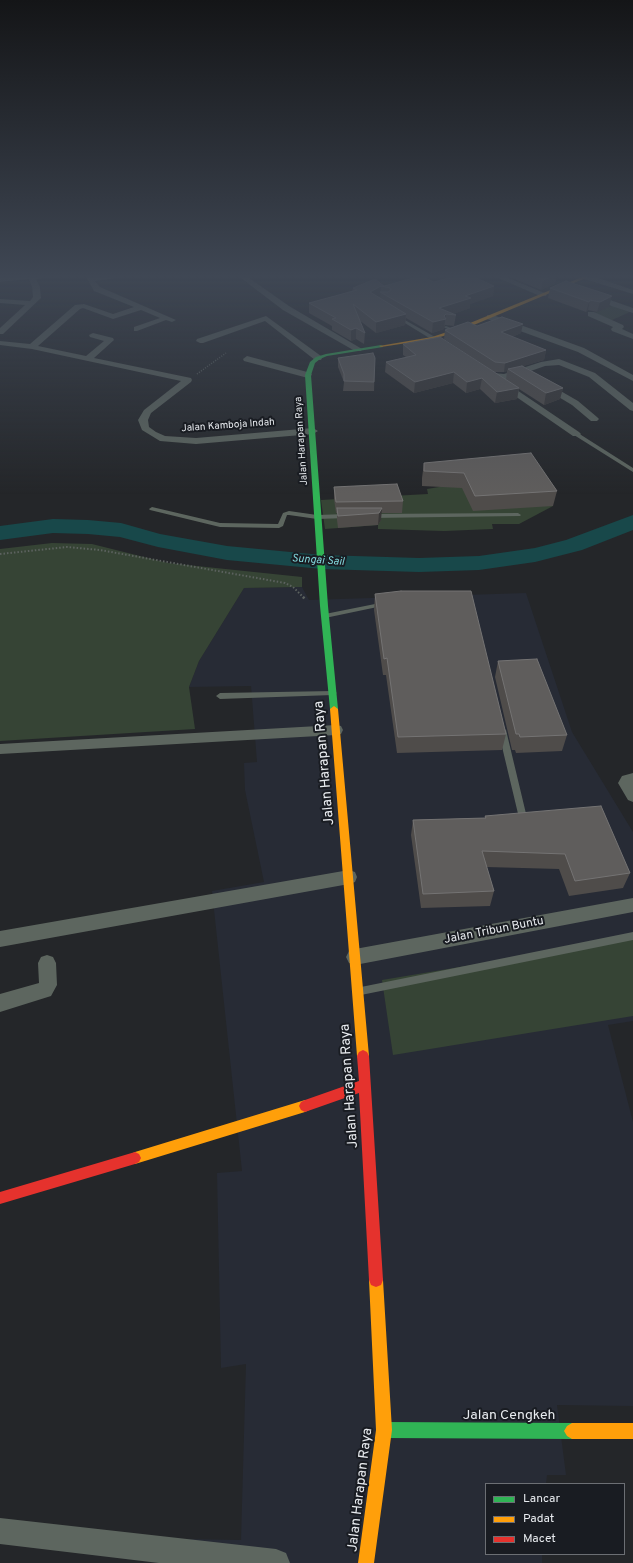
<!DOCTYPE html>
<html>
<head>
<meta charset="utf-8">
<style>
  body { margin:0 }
  #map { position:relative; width:633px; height:1563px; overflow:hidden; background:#242629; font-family:Overpass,sans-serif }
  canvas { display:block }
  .legend { position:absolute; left:485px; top:1483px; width:140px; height:72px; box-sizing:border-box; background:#191c22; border:1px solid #6c6f74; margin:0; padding:5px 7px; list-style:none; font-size:12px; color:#e8ebef }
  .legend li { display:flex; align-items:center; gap:8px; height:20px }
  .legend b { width:20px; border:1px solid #6c6f74 }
</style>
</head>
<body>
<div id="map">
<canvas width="633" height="1563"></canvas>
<ul class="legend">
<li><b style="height:5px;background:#30b455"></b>Lancar</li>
<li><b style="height:5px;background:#ff9f0a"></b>Padat</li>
<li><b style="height:5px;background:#e5322d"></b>Macet</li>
</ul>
</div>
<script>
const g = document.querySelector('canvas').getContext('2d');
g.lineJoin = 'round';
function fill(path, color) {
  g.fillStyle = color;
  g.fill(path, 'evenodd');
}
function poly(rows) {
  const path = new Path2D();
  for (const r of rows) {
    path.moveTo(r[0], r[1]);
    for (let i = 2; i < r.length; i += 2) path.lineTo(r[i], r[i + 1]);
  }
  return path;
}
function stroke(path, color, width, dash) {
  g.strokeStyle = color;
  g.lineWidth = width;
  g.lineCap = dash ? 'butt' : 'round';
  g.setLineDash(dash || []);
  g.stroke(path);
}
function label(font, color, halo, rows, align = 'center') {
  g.font = font + ' Overpass,sans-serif';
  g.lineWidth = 4;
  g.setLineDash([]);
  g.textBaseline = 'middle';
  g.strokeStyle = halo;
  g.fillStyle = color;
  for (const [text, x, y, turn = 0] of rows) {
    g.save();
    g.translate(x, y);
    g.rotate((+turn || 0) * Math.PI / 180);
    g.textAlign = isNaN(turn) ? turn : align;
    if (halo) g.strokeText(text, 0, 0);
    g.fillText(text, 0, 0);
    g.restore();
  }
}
fill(poly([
  [302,587,309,600,526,593,572,732,633,832,633,1021,608,1025,633,1122,633,1406,557,1405,566,1475,547,1475,546,1484,486,1484,486,1554,542,1554,542,1563,176,1563,180,1539,241,1540,246,1364,221,1368,217,1173,242,1171,212,891,264,882,245,790,244,763,257,762,251,686,189,687,199,661,244,588]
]), '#272b35');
fill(poly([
  [613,305,632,311,610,321,592,314],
  [528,468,553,506,519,524,492,524,493,529,444,531,378,529,378,525,325,529,321,500,428,494,427,489,439,487,456,475],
  [52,543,92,544,168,563,302,577,302,587,244,588,199,661,189,687,195,729,0,741,0,549],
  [633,938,633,1016,393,1055,382,980]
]), '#364435');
fill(poly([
  [633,515,633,530,582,550,535,562,479,570,419,572,322,569,227,560,158,547,120,537,88,534,53,533,0,540,0,526,53,519,88,520,121,523,160,534,227,546,322,555,419,558,479,556,535,548,566,540,633,515]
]), '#18484a');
stroke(poly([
  [197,374,226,353]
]), '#5c625f', 1.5, [1, 1.5]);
stroke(poly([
  [0,554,67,547,100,550,285,583,293,587,304,598]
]), '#5c625f', 2, [1.5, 2]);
stroke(poly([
  [303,597,306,600]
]), '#5c625f', 2.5, [2, 3]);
fill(poly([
  [396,315,435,337,435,338,431,339,395,317,396,315],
  [446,326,456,330,457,331,455,332,445,328,444,327,446,326],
  [574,433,578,433,633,468,633,472,574,435,574,433],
  [152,507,220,523,278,524,283,513,289,511,317,515,347,514,350,516,347,518,317,519,289,515,287,515,283,526,279,528,220,527,150,510,149,509,152,507],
  [518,513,521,515,520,516,370,518,367,516,370,514,518,513],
  [385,602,388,604,387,605,325,618,322,616,325,614,385,602],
  [333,691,337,693,333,695,220,699,216,696,220,693,333,691],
  [502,727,506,730,528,822,527,824,524,825,521,824,520,822,498,730,502,727],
  [633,932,633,940,361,995,358,994,356,991,358,988,361,987,633,932]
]), '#5d665f');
fill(poly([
  [28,275,58,275,55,277,36,279,40,287,41,298,3,334,0,334,0,328,25,305,0,303,0,299,30,301,33,297,32,287,29,279,0,282,0,278,28,275],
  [85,275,92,275,93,277,127,275,124,277,95,281,100,287,176,320,172,322,166,320,137,331,134,331,134,327,160,318,141,310,113,319,83,308,80,309,38,346,86,356,104,341,90,337,89,335,93,333,113,338,114,340,94,358,191,378,192,380,191,382,151,413,148,420,149,427,156,432,165,436,196,438,313,428,318,431,313,434,196,444,160,441,142,430,138,420,144,410,181,381,32,349,0,345,0,341,30,344,75,305,84,304,113,314,134,307,94,291,85,275],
  [237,275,245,275,289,306,362,349,361,351,355,351,283,310,237,275],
  [491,275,501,275,547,294,546,296,540,296,491,275],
  [584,275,590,275,633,290,633,294,584,279,584,275],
  [587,294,593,294,633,308,633,313,587,298,587,294],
  [588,312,594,312,623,325,624,327,622,329,633,334,633,339,612,331,611,329,613,327,588,316,588,312],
  [487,315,493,315,584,348,633,375,633,381,578,352,487,319,487,315],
  [266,316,321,356,322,358,321,360,315,360,265,321,203,343,200,343,196,341,197,339,266,316],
  [247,356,311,373,312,375,308,378,244,361,243,359,247,356],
  [559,359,595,373,633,403,633,411,630,410,589,377,559,365,545,366,505,380,488,377,479,370,483,367,493,373,504,374,541,362,559,359],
  [502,380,579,432,581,434,579,436,573,436,499,385,498,383,502,380],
  [545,382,578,401,597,417,599,419,597,421,591,421,572,405,542,387,541,385,545,382],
  [336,725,341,726,343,730,341,734,336,735,0,754,0,744,336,725],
  [633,773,633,802,628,800,618,783,622,776,633,773],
  [349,870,355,872,357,877,355,882,349,884,0,947,0,931,349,870],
  [633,898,633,912,355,965,349,963,346,957,349,951,355,949,633,898],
  [47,955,53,957,56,963,57,985,51,996,0,1012,0,994,39,983,38,963,41,957,47,955],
  [0,1518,276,1549,286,1553,290,1563,159,1563,0,1544,0,1518]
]), '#5d665f');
fill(poly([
  [381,345,383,346,383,347,327,356,320,359,315,363,311,375,328,606,338,709,334,712,330,709,320,606,305,375,310,362,316,357,326,354,381,345],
  [384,1422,572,1423,577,1426,580,1431,577,1436,572,1439,384,1438,379,1435,376,1430,379,1425,384,1422]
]), '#30b455');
fill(poly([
  [587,275,593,275,457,332,433,339,381,347,379,346,432,337,453,330,587,275],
  [334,706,338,709,369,1056,367,1060,363,1062,359,1060,357,1056,330,709,334,706],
  [305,1100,309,1102,311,1106,309,1110,305,1112,135,1164,131,1162,129,1158,131,1154,135,1152,305,1100],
  [376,1273,381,1275,383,1280,392,1430,374,1563,358,1563,376,1430,369,1280,371,1275,376,1273],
  [572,1423,633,1423,633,1439,572,1439,567,1436,564,1431,567,1426,572,1423]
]), '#ff9f0a');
fill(poly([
  [363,1050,367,1052,369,1056,383,1280,381,1285,376,1287,371,1285,369,1280,359,1093,305,1112,301,1110,299,1106,301,1102,305,1100,359,1081,357,1056,359,1052,363,1050],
  [135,1152,139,1154,141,1158,139,1162,135,1164,0,1204,0,1192,135,1152]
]), '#e5322d');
fill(poly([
  [512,275,560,275,557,276,555,284,541,290,512,278],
  [566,281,609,307,597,312,588,310,586,312,548,298,550,288],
  [434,282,494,286,493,296,470,304,470,308,453,314,456,315,454,326,445,325,444,329,432,333,406,318,405,325,376,333,359,320,365,333,364,344,356,339,351,341,332,330,332,326,309,313,309,303,352,291,353,288,384,286],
  [477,326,521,333,512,337,546,350,544,360,523,366,563,388,560,399,544,405,519,389,517,399,495,403,480,389,466,393,453,383,414,393,385,372,386,362,406,357,403,355,403,344,506,380,507,371,504,372,494,372,444,339,445,330],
  [338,358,375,358,374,391,343,391,344,382,338,367],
  [424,463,557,491,553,506,473,511,462,488,422,486,422,478],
  [334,487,403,501,402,513,381,513,381,520,378,525,338,528,337,520,337,513,336,513,334,499],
  [375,594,506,734,502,750,397,753,386,675,383,675,374,610],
  [498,661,567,735,562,751,516,753,515,750,512,750,495,677],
  [485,816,630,873,623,888,569,896,559,869,486,867,494,891,490,906,421,908,411,835,413,820,485,818]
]), '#4f4c4a');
fill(poly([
  [546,275,560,275,557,276,555,284,541,290,543,280],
  [381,286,380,297,370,302,370,292],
  [494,286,493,296,470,304,470,308,451,315,446,314,444,329,432,333,433,322,439,308,465,296],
  [612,296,609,307,597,312,600,302],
  [590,300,588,310,586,312,589,302],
  [406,314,405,325,376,333,376,322],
  [523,324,521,333,500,342,501,332],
  [356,328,356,339,351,341,351,330],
  [546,350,544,360,510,370,508,369,507,371,504,372,505,363],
  [454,372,453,383,414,393,415,382],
  [482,378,480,389,466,393,467,382],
  [519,388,517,399,495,403,497,392],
  [563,388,560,399,544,405,546,393],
  [382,508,381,520,378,525,379,513]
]), '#373636');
const building = poly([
  [459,275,470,275,494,286,465,296,471,298,439,308,456,315,446,314,444,316,446,319,433,322,380,292,388,292,391,290,390,288,381,286,370,292,406,314,376,322,353,304,365,333,356,328,351,330,332,319,336,318,309,303,357,290,353,288,375,279,384,286,420,276,434,282,459,275],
  [531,275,556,275,543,280,531,275],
  [566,281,612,296,600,302,590,300,589,302,550,288,566,281],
  [502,317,523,324,501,332,546,350,505,363,495,362,445,330,468,322,477,326,502,317],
  [440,337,519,388,497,392,482,378,467,382,454,372,415,382,386,362,416,355,403,344,440,337],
  [373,353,375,358,374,382,344,381,344,374,338,358,373,353],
  [522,366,563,388,546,393,508,369,522,366],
  [531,453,557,491,475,496,464,473,424,471,424,463,531,453],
  [397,484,403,501,336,502,334,487,397,484],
  [337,508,382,508,379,513,338,516,337,508],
  [401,591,471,591,506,734,398,737,387,658,384,659,375,594,401,591],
  [537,659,567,735,520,737,519,734,516,734,498,661,537,659],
  [601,806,630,873,575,881,565,854,482,851,494,891,423,894,413,820,486,818,485,816,601,806]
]);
fill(building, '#5f5d5c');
stroke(building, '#747373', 1);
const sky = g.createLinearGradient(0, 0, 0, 494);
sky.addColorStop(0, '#141517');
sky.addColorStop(0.56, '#3f4754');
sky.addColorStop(1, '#3f475400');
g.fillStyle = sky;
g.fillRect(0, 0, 633, 494);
label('10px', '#e8ebef', '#191c22', [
  ["Jalan Kamboja Indah",228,426,-4],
  ["Jalan Harapan Raya",302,441,-94]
]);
label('italic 11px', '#82d8dd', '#191c22', [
  ["Sungai Sail",318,561,4]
]);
label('12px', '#e8ebef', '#191c22', [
  ["Jalan Tribun Buntu",494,931,-11]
]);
label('14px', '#e8ebef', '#191c22', [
  ["Jalan Harapan Raya",325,763,-95],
  ["Jalan Harapan Raya",350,1086,-94],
  ["Jalan Cengkeh",509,1416],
  ["Jalan Harapan Raya",361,1490,-83]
]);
</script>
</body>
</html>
